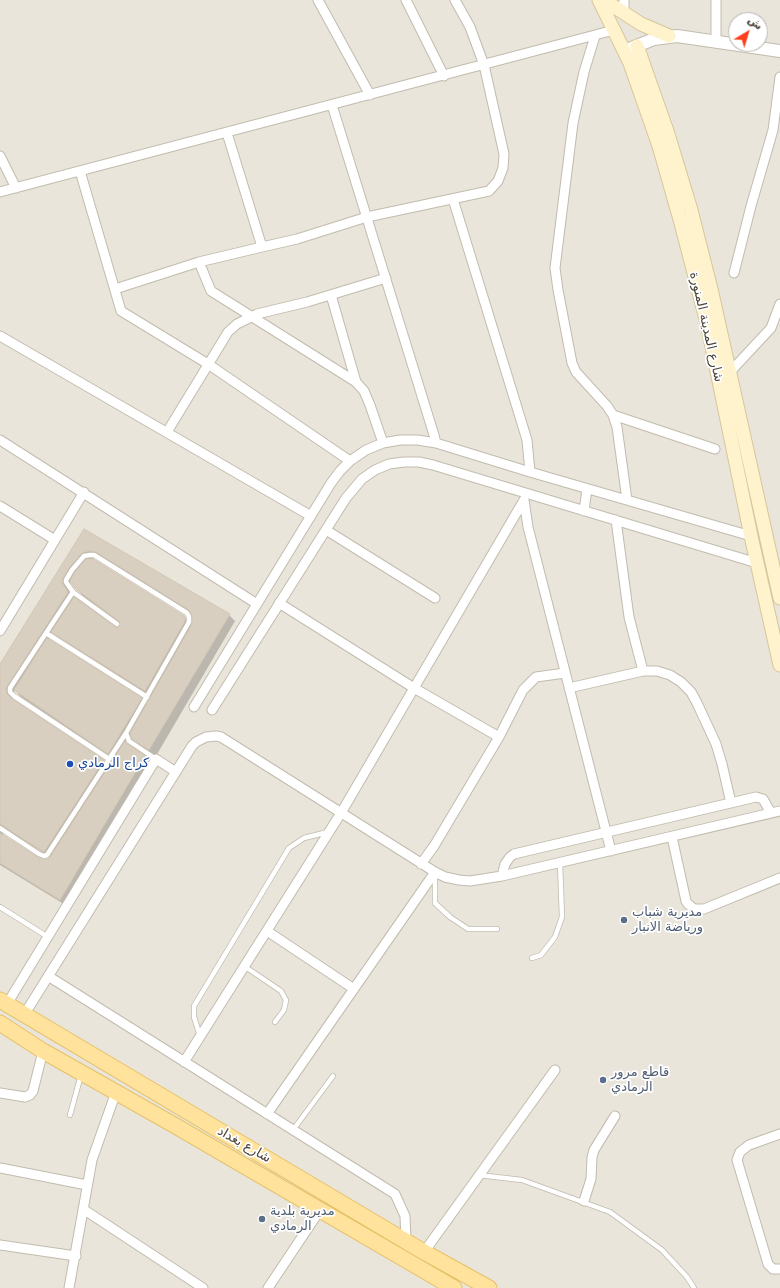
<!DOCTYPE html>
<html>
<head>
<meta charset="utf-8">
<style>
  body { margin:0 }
  #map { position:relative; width:780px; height:1288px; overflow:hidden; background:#f6f3ec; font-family:"DejaVu Sans",Cairo,sans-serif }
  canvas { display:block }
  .north { position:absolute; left:728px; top:12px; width:40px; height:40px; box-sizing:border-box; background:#fff; border:1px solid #b7b4b0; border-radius:50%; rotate:38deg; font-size:11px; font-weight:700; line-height:16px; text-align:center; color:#4b4439 }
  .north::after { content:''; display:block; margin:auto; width:14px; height:18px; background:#fc3f1d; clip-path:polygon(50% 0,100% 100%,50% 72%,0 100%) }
</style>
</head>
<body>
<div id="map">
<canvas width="780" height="1288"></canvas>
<div class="north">ش</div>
</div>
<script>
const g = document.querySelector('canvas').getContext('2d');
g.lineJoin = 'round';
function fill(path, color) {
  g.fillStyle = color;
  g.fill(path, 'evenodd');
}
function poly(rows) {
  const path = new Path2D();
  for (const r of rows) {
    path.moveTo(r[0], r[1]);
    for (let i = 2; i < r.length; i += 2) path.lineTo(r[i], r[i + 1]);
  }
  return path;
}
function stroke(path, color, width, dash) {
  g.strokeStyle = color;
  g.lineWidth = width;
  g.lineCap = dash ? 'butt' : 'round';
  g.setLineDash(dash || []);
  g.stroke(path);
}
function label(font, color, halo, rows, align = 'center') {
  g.font = font + ' "DejaVu Sans",Cairo,sans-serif';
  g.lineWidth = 3.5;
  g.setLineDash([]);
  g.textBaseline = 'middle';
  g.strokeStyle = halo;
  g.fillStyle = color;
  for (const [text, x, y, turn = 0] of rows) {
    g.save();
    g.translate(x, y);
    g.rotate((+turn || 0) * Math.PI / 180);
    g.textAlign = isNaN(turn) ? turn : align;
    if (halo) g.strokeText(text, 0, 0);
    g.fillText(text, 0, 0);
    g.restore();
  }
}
fill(poly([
  [0,0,780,0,780,1288,0,1288],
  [736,20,760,20,760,44,736,44]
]), '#eae5da');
fill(poly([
  [84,530,229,615,235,621,156,756,140,745,133,738,131,733,125,743,151,764,67,906,0,865,0,666],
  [102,557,193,614,192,626,183,616,91,559],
  [71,581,83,596,121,623,121,626,118,629,115,628,74,599,69,591,69,585],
  [53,632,59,638,152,697,147,705,141,699,48,640],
  [15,690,21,697,114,759,109,767,103,761,12,701,13,693],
  [4,831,9,831,50,857,49,859,43,861,37,858,3,835]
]), '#0003');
const building = poly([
  [84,529,230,614,149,750,132,739,130,733,192,624,192,615,189,610,96,552,89,551,82,553,69,568,62,580,63,584,68,592,6,688,7,694,12,699,104,760,44,852,0,824,0,664,84,529],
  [86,559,93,559,184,616,185,618,185,621,145,691,51,632,74,597,115,627,118,628,120,626,119,621,76,589,70,581,75,572,86,559],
  [47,638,142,698,108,754,14,690,47,638],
  [125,741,127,744,145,756,60,900,0,863,0,833,37,857,45,860,50,857,125,741]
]);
fill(building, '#d8cfc1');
stroke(building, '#d3c7b4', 1);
const service = poly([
  [73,592,46,633,147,697],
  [117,624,73,592,66,582,66,580,72,570,84,556,90,555,94,555,187,613,189,617,189,622,126,733,129,741,156,759],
  [46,633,10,688,10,692,14,696,109,759],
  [0,828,39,854,44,856,47,855,126,733],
  [435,874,435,903,450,917,468,929,497,929],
  [0,907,48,937],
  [532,958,541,955,555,937,562,917,560,863],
  [244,966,281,991,286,1000,284,1010,275,1022],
  [200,1036,194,1017,194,1006,289,848,304,838,328,832],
  [70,1115,81,1075],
  [293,1130,333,1076],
  [478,1175,522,1180,610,1212,662,1250,687,1277,694,1288]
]);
const minor = poly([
  [318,0,370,95],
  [406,0,444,76],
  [624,13,624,0],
  [595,36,584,72,573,123,555,268,558,290,572,363,576,372,607,406,613,415,617,427,627,500],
  [716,41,716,0],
  [332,105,434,435,436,443],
  [227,133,262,247,199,262,211,291,356,382,364,391,370,405,383,443],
  [0,156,16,188],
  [80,171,121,311,208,364,350,461],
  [0,192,614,30],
  [453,199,527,440,530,472],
  [262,247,297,239,367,217,489,191,498,181,503,168,504,154,484,65,470,27,455,0],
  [734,273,751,206,773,130,780,77],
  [115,289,199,262],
  [331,295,356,382],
  [0,336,311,516],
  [730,372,771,328,780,304],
  [613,415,715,449],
  [167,432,228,332,237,324,257,314,307,302,386,278],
  [0,440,257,604],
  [524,500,528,527,611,851],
  [0,506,55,540],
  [584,511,587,489],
  [616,520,629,617,643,671],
  [326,530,435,598],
  [279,603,414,688,499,737],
  [0,631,84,492],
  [569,688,643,671,657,671,670,675,681,682,691,692,697,703,716,744,722,764,731,803],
  [194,707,331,483,340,471,350,461,366,450,383,443,400,440,418,440,436,443,530,472,751,536],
  [212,710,346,498,362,479,375,470,389,464,404,462,419,462,433,465,757,563],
  [672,837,686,901,688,904,694,909,704,909,780,878],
  [421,864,434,846,499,737,523,690,536,677,565,673],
  [502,876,505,864,510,857,514,854,756,797,763,799,771,813],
  [267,931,354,989],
  [48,976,395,1194,405,1216,406,1240],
  [7,1004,156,759,176,772],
  [24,1015,192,746,196,742,206,737,216,736,221,737,435,872,445,877,459,880,470,881,502,876,780,811],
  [184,1062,341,813,524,500],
  [0,1093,25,1097,30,1095,33,1091,43,1051],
  [267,1114,435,872],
  [780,1134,749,1145,740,1152,737,1160,768,1264,773,1269,780,1269],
  [0,1168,87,1185],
  [584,1201,591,1179,592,1157,594,1150,615,1116],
  [83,1209,203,1288],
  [0,1245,76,1256],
  [424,1252,555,1070],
  [69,1288,92,1160,116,1092],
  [268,1288,320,1210]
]);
const tertiary = poly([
  [629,49,654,39,677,36,780,51]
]);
const secondary = poly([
  [599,0,630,63,659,146,681,223,707,323,751,536,780,665],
  [604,0,641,24,669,36],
  [637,46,667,131,691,210,711,289,780,598]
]);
const primary = poly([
  [0,1000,424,1252,489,1288],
  [0,1023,43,1051,174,1125,454,1288]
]);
stroke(service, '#c2bbae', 6);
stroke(minor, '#c2bbae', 11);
stroke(tertiary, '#c2bbae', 14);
stroke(secondary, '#d6c79b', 15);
stroke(primary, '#e6c16a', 17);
stroke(service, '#fff', 4.5);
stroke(minor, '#fff', 9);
stroke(tertiary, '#fff', 12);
stroke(secondary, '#fff3cd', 13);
stroke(primary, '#ffe39c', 15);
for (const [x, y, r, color] of [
  [70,764,4,"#1a4fb4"],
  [624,920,4,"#5c6f8a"],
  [603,1080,4,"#5c6f8a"],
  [262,1219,4,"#5c6f8a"]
]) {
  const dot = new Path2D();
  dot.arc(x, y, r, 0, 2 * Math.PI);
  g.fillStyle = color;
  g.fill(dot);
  stroke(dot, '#fff', 1.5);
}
label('13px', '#4b4439', '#fff', [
  ["شارع المدينة المنورة",706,327,77],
  ["شارع بغداد",244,1145,30]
]);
label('13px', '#164399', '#fff', [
  ["كراج الرمادي",78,764]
], 'left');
label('13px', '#4e5e75', '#fff', [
  ["مديرية شباب",632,913],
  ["ورياضة الانبار",632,928],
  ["قاطع مرور",611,1073],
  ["الرمادي",611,1088],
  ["مديرية بلدية",270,1212],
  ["الرمادي",270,1227]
], 'left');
</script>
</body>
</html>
